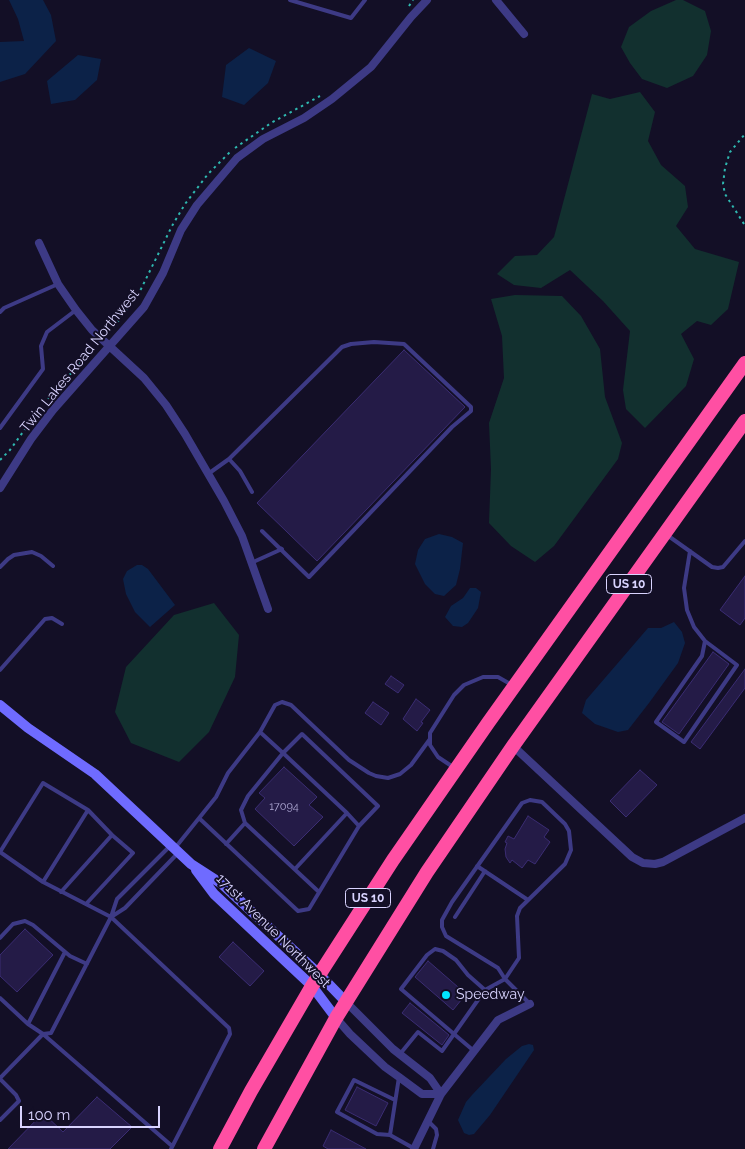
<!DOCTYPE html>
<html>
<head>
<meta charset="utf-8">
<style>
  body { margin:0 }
  #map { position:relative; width:745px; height:1149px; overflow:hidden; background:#130f26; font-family:Raleway,sans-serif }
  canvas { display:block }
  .scale { position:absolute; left:20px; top:1106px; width:140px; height:22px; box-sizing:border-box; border:2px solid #d9d4ff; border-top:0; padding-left:6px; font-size:15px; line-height:18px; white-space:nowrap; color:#d9d4ff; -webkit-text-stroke:4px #130f26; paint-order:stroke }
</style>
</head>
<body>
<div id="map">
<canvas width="745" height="1149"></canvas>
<div class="scale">100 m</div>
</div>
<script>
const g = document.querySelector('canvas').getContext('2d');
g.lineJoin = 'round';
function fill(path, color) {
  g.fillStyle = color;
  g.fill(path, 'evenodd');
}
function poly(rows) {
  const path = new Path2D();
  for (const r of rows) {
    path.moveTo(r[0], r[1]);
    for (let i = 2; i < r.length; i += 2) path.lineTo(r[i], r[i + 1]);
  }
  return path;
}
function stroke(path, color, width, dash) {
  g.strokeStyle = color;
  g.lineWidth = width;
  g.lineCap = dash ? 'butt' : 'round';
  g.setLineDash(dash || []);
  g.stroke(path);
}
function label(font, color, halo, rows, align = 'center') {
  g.font = font + ' Raleway,sans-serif';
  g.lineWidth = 4;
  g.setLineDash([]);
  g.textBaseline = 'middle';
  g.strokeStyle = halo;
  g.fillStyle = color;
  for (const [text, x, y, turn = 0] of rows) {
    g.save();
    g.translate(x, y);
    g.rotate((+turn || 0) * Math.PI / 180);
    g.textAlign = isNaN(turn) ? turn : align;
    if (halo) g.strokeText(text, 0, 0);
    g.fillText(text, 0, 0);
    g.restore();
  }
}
fill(poly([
  [676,0,683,0,705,11,711,31,707,55,693,76,667,88,642,79,630,63,621,47,629,27,651,11],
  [640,92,655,112,648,141,661,165,685,186,688,207,676,226,695,249,739,262,728,309,711,325,697,321,681,334,694,359,686,386,645,428,626,409,623,390,630,331,603,301,570,270,541,288,514,285,497,274,515,256,537,255,554,237,592,94,610,99],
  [515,295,562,296,581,316,600,349,605,397,622,443,618,459,554,546,535,562,511,546,489,523,491,469,489,423,504,378,502,336,491,299],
  [214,603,239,635,235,677,209,732,179,762,131,743,115,712,126,667,174,615]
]), '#12302f');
fill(poly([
  [9,0,43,0,51,15,56,41,25,74,0,82,0,42,24,41,18,19],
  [249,48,276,61,268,83,244,105,222,97,226,65],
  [78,55,101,59,97,80,75,100,51,104,47,81],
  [439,534,452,537,463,543,460,569,456,585,444,596,435,594,425,584,415,564,418,550,425,539],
  [137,565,142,565,148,569,175,605,150,627,135,612,126,594,123,579,127,571],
  [470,588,476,588,481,592,478,608,468,623,462,627,453,626,445,617,451,606,463,598],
  [674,622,682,632,685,643,678,663,649,703,628,730,618,732,595,724,582,713,586,700,648,628,661,628],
  [529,1044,533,1045,534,1050,490,1115,474,1134,469,1135,464,1133,458,1120,466,1102,472,1095,506,1059,522,1046]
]), '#0c2248');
const building = poly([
  [404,350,465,407,317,561,257,503,404,350],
  [745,576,745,618,740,625,720,610,745,576],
  [713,652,729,664,679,734,662,722,713,652],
  [745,669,745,688,700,749,691,742,745,669],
  [391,676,404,685,398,693,385,684,391,676],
  [416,699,430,710,421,722,423,723,417,731,403,719,416,699],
  [373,702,389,713,381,725,365,713,373,702],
  [284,767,317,797,309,805,323,817,294,846,255,809,265,798,259,793,284,767],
  [640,770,657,785,626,817,610,801,640,770],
  [528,816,549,830,544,837,550,842,535,864,528,860,522,868,512,860,510,863,506,857,505,849,507,843,505,842,508,836,514,839,528,816],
  [25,929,53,955,17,992,0,976,0,955,25,929],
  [233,942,264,971,250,986,219,957,233,942],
  [428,961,466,994,453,1010,415,977,428,961],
  [410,1003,449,1035,442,1045,402,1013,410,1003],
  [357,1087,388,1103,376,1126,345,1110,357,1087],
  [97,1097,132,1127,110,1149,8,1149,43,1113,63,1132,97,1097],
  [331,1130,366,1149,328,1149,323,1146,331,1130]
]);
fill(building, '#241b47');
stroke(building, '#3b2d73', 1);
stroke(poly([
  [409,6,413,0],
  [235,148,271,123,320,96],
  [744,224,725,194,723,184,725,168,730,152,745,134],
  [114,327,141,289,172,226,185,204,208,174,231,151],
  [0,460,10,450,43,404,95,347]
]), '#2fb8b0', 2, [2.5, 4]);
stroke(poly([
  [290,0,351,18,365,0],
  [0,312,4,308,58,284],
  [0,428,43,369,41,346,47,332,76,310],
  [229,459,342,347,351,344,374,342,404,344,471,407,471,411,452,427,309,577,262,531],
  [208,474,229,459,240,471,252,492],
  [667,535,712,567,718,568,723,567,745,541],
  [690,551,684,588,687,610,694,627,705,641,702,656,656,722,684,742,737,665,705,641],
  [251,563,282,549,280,548],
  [0,567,8,559,14,555,32,552,41,556,53,566],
  [0,670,45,619,52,618,62,624],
  [453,767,438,757,430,745,430,733,454,695,464,685,483,677,498,677,512,685],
  [347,813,359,826],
  [200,819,298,911,309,909,359,826,378,806,302,734,283,753,260,732],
  [245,823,319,892],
  [226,844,245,823,241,810,248,796,283,753,347,813,295,869],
  [175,848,216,797,228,773,260,732,275,705,282,702,291,705,349,760,369,773,376,776,388,778,400,774,411,765,430,739],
  [477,866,528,900],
  [43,882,88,810,43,783,0,852,43,882,111,917,229,1028,230,1034,171,1149],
  [61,892,112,835,88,810],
  [86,904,133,853,112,835],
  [111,917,125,908,178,853],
  [455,917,485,871],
  [0,938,13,924,25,921,33,925,70,956,87,964],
  [0,998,28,1024,43,1034,51,1033,111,917,117,899,171,845],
  [28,1024,65,952],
  [474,1051,401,989,427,955,435,949,443,951,456,960,468,975,485,990,505,979,498,968,446,936,442,927,442,920,452,902,522,803,530,800,542,802,565,824,569,831,571,850,565,864,520,908,517,916,519,958,505,979,530,1004],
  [400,1054,418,1032,442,1051,485,990],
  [399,1077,390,1135,415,1149],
  [0,1078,43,1034,172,1146],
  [0,1079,16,1095,19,1101,0,1120],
  [427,1120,436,1129,437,1135,433,1149],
  [390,1135,377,1134,337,1112,354,1080,395,1100]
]), '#3d3a85', 4);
stroke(poly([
  [496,0,524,34],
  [39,243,58,284,76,310,92,330,144,378,166,405,185,434,224,501,242,536,268,609],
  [0,488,31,439,53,410,144,307,163,273,181,230,197,205,237,158,263,139,304,118,332,99,371,67,411,17,427,0],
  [513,746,632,857,643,863,655,864,663,862,745,818],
  [346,1002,393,1049,430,1078,441,1094],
  [336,1018,350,1034,385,1067,399,1077,422,1094,441,1094],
  [414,1149,441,1094,498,1020,530,1004]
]), '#3d3a85', 8);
stroke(poly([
  [0,705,28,728,95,774,191,864,222,884,319,974,346,1002],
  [196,870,214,894,312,986,336,1018]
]), '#6f6bff', 10);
stroke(poly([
  [220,1149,251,1091,312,986,393,860,488,723,745,363],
  [264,1149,336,1018,427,872,513,746,745,421]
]), '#ff4fa3', 14);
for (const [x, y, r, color] of [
  [446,995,5,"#00e5ff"]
]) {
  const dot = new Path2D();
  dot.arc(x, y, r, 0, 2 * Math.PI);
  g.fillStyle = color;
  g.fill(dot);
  stroke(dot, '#130f26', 2);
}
label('11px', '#aca6d1', null, [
  ["17094",284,807]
]);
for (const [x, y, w] of [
  [629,584,45],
  [368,898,45]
]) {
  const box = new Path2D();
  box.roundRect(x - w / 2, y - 9.5, w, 19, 4);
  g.fillStyle = '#130f26';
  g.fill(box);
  stroke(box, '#d9d4ff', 1);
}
label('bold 12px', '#d9d4ff', null, [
  ["US 10",629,584],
  ["US 10",368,898]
]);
label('14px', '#d9d4ff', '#130f26', [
  ["Twin Lakes Road Northwest",80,361,-51],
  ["171st Avenue Northwest",273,931,45]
]);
label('14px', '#d9d4ff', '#130f26', [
  ["Speedway",456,995]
], 'left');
</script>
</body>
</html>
